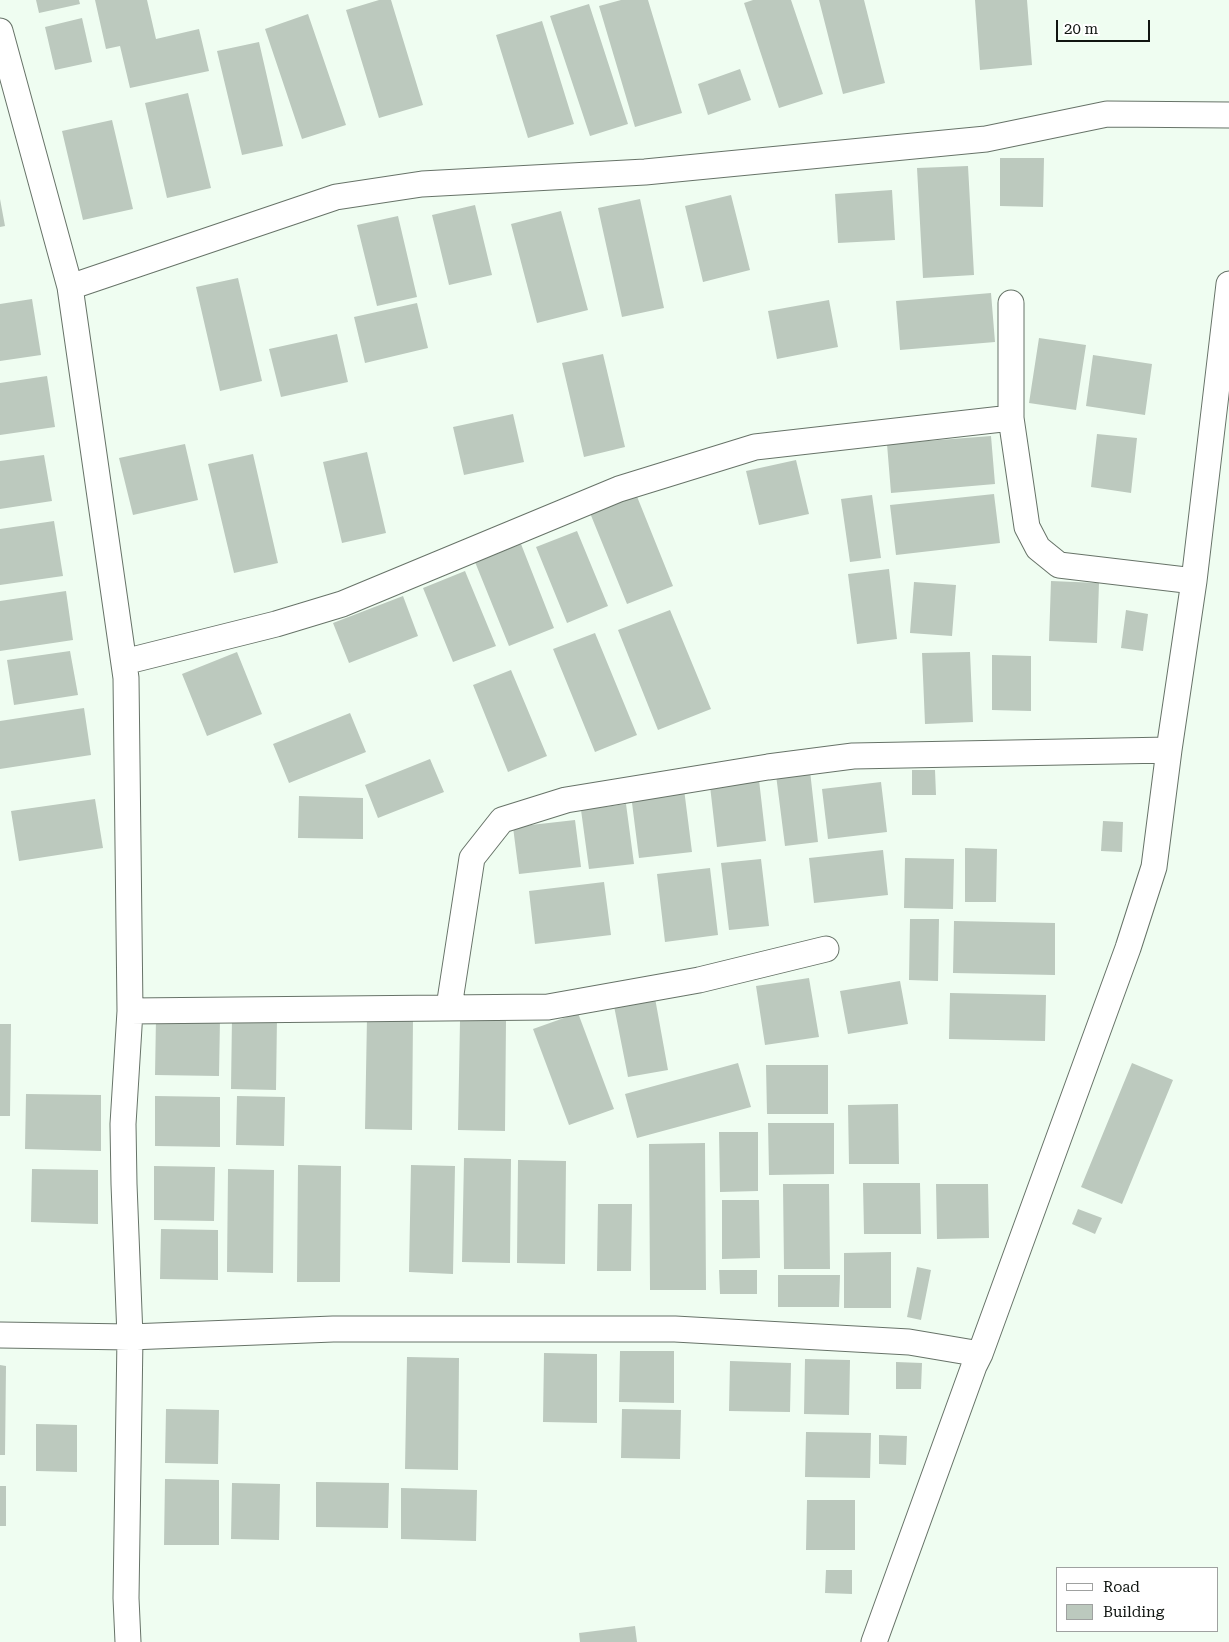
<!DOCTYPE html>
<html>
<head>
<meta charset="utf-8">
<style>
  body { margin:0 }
  #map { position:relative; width:1229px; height:1642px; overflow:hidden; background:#effdf1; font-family:"Roboto Serif",serif }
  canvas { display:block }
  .legend { position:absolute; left:1056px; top:1567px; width:162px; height:65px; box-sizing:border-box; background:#fff; border:1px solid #9fa1a0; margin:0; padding:6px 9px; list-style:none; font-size:15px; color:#101511 }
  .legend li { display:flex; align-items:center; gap:10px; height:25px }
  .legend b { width:25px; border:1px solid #9fa1a0 }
  .scale { position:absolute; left:1056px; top:20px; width:94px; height:22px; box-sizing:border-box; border:2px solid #101511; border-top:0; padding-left:6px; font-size:15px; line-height:18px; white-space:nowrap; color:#101511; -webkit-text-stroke:4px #fff; paint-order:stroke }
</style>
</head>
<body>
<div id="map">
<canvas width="1229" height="1642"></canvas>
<ul class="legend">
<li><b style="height:6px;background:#fff"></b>Road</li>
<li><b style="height:14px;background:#bcc9be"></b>Building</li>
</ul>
<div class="scale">20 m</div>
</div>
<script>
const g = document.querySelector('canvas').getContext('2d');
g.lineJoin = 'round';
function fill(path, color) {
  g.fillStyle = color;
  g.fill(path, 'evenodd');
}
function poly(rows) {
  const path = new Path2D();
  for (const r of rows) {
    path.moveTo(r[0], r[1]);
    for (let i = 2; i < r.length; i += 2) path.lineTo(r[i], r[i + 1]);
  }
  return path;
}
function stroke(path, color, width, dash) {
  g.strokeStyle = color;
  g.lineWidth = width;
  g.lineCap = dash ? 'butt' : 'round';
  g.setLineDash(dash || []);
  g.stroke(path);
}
fill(poly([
  [36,0,79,0,80,4,39,13],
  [95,0,147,0,156,39,199,29,209,71,130,88,120,46,106,49],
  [379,0,391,0,423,105,379,118,346,10],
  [621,0,648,0,682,113,635,127,599,6],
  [753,0,791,0,823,94,779,108,744,3],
  [819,0,864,0,885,83,843,94],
  [975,0,1027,0,1032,65,980,70],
  [589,4,628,124,590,136,550,16],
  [308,14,346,125,302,139,265,29],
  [82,18,92,62,55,70,45,27],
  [542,21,574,124,528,138,496,35],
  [259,42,283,146,242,155,217,51],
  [740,69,751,100,708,115,698,84],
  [188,93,211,188,167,198,145,103],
  [112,120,133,209,83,220,62,131],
  [1000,158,1044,158,1043,207,1000,206],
  [968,166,974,275,923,278,917,168],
  [892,190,895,240,838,243,835,194],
  [731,195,750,270,703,282,685,206],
  [0,199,5,226,0,227],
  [640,199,664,308,622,317,598,208],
  [475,205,492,275,449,285,432,215],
  [561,211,588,310,537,323,511,224],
  [398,216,417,297,377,306,357,225],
  [238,278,262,381,220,391,196,287],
  [991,293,995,342,900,350,896,301],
  [32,299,41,355,0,361,0,304],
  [829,300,838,347,777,359,768,311],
  [417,303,428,348,365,363,354,317],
  [337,334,348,382,281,397,269,349],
  [1039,338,1086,345,1076,410,1029,403],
  [603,354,625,447,584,457,562,363],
  [1093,355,1152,364,1145,415,1086,406],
  [47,376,55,427,0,435,0,383],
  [513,414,524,462,464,475,453,427],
  [1097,434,1137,438,1131,493,1091,487],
  [991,436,995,484,891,493,887,444],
  [185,444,198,500,133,515,119,458],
  [367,452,386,533,342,543,323,462],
  [253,454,278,563,234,573,208,464],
  [44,455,52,501,0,509,0,461],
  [796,460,809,514,759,525,746,471],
  [636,494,673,586,627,604,590,513],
  [994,494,1000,543,896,555,890,505],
  [872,495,881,558,850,562,841,499],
  [54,521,63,576,0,585,0,529],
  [577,531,608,606,567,623,536,547],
  [521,544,554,628,509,646,475,562],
  [889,569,897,639,857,644,848,574],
  [465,571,496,646,453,662,423,588],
  [1051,581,1099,583,1097,643,1049,641],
  [914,582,956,585,952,636,910,633],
  [66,591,73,640,0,651,0,601],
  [403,596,418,636,349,663,333,623],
  [670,610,711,709,658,730,618,630],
  [1126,610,1148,614,1143,651,1121,648],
  [595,633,637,735,595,752,553,649],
  [70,651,78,695,14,705,7,660],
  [237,652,262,714,207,736,182,674],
  [970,652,973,722,925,724,922,653],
  [992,655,1031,656,1031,711,992,710],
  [511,670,547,756,508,772,473,685],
  [84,708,91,755,0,769,0,721],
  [350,713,366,752,289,783,273,744],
  [430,759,444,792,378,818,365,785],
  [912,770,935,770,936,795,912,795],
  [810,771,818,842,785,846,776,775],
  [759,780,766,841,717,847,710,786],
  [881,782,887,832,828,839,822,789],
  [684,789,692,852,639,858,631,795],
  [299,796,363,798,363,839,298,838],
  [95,799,103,848,19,861,11,811],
  [626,804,634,864,589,869,581,810],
  [575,820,581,867,519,874,513,827],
  [1103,821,1123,822,1122,852,1101,851],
  [965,848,997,849,996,902,965,902],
  [883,850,888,895,814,903,809,858],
  [905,858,954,859,953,909,904,908],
  [761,859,769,926,729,930,721,863],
  [710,868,718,935,665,942,657,874],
  [604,882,611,935,535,944,529,891],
  [910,919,939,919,938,981,909,980],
  [954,921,1055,923,1055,975,953,973],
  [809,978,819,1037,765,1045,756,986],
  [900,981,908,1024,848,1034,840,991],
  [950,993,1046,995,1045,1041,949,1039],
  [655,998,668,1070,628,1077,614,1006],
  [578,1013,614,1109,569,1125,533,1029],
  [232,1017,277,1017,276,1090,231,1089],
  [367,1017,413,1018,412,1130,365,1129],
  [156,1018,220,1019,219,1076,155,1075],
  [460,1021,506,1021,505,1131,458,1130],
  [0,1024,11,1024,10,1116,0,1116],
  [738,1063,751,1107,637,1138,625,1094],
  [1132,1063,1173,1080,1122,1204,1081,1187],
  [766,1065,828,1065,828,1114,767,1114],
  [26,1094,101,1095,101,1151,25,1149],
  [155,1096,220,1097,220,1147,155,1146],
  [237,1096,285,1097,284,1146,236,1145],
  [898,1104,899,1164,849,1164,848,1105],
  [768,1123,834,1123,834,1174,769,1175],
  [719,1132,758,1132,758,1191,720,1192],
  [705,1143,706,1290,650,1290,649,1144],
  [464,1158,511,1159,510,1263,462,1262],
  [518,1160,566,1161,565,1264,517,1263],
  [298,1165,341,1166,340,1282,297,1282],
  [411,1165,455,1166,453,1274,409,1272],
  [154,1166,215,1167,214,1221,154,1220],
  [32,1169,98,1170,98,1224,31,1222],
  [228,1169,274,1170,273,1273,227,1272],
  [863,1183,920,1183,921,1234,864,1234],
  [783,1184,829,1184,830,1269,784,1269],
  [936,1184,988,1184,989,1238,937,1239],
  [722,1200,759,1200,760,1258,722,1259],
  [598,1204,632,1204,631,1271,597,1271],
  [1078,1209,1102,1218,1095,1234,1072,1224],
  [161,1229,218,1230,218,1280,160,1279],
  [891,1252,891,1308,844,1308,844,1253],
  [917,1267,931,1270,921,1320,907,1317],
  [719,1270,757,1270,757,1294,720,1294],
  [778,1275,840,1275,839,1307,778,1307],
  [620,1351,674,1351,674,1403,619,1402],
  [544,1353,597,1354,597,1423,543,1422],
  [407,1357,459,1358,458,1470,405,1469],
  [805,1359,850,1360,849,1415,804,1414],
  [730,1361,791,1363,790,1412,729,1411],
  [896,1362,922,1363,921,1389,896,1389],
  [0,1365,6,1366,5,1455,0,1455],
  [166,1409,219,1410,218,1464,165,1463],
  [622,1409,681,1410,680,1459,621,1458],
  [36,1424,77,1425,77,1472,36,1471],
  [806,1432,871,1433,870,1478,805,1477],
  [879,1435,907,1436,906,1465,879,1464],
  [165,1479,219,1480,219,1545,164,1545],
  [316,1482,389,1483,388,1528,316,1527],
  [232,1483,280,1484,279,1540,231,1539],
  [0,1486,6,1486,6,1526,0,1526],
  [401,1488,477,1490,476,1541,401,1539],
  [807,1500,855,1500,855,1550,806,1550],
  [826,1570,852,1570,852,1594,825,1593],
  [635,1626,637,1642,580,1642,579,1633]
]), '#bcc9be');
const minor = poly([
  [0,31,70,287,126,678,130,1011,123,1124,124,1184,130,1337,126,1598,128,1642],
  [70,287,336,197,422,184,645,172,986,139,1107,114,1229,115],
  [1011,303,1011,418,1027,527,1038,548,1059,565,1194,581],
  [124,662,276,624,342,604,619,489,755,447,1011,418],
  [449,1007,472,858,502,820,566,800,768,767,853,756,1169,750],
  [130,1011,548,1007,699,980,826,949],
  [0,1335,130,1337,333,1329,675,1329,909,1342,980,1354],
  [874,1642,974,1366,980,1354,1128,948,1154,867,1169,750,1194,581,1229,284]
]);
stroke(minor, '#677368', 27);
stroke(minor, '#fff', 25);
</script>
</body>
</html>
